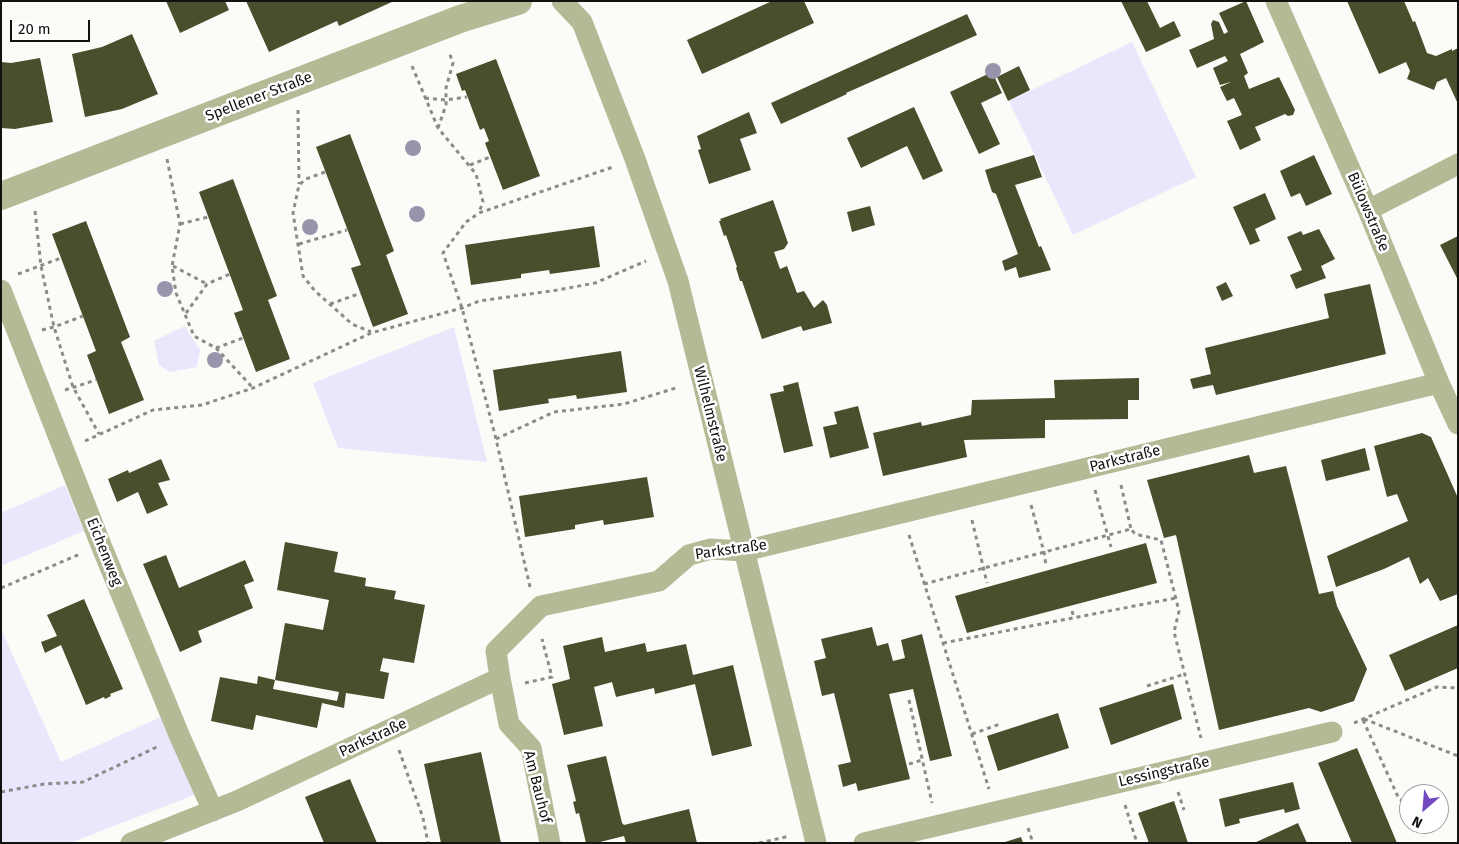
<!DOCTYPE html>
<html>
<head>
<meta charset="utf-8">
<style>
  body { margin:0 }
  #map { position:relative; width:1459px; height:844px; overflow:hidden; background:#fbfcf8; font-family:"Fira Sans",sans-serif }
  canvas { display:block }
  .frame { position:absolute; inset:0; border:2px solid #121311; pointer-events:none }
  .north { position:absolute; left:1399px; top:784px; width:50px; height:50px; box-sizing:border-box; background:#fff; border:1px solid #a0a1a0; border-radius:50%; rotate:207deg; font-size:14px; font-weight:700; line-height:20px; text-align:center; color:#121311 }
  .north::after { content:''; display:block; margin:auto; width:18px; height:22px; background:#7149c1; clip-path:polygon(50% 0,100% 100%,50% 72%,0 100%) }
  .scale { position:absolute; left:10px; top:20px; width:80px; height:22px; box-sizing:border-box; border:2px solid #121311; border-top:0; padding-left:6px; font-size:15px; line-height:18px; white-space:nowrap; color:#121311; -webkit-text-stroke:4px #fff; paint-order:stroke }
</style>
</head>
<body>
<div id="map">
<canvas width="1459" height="844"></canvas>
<div class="frame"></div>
<div class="north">N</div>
<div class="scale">20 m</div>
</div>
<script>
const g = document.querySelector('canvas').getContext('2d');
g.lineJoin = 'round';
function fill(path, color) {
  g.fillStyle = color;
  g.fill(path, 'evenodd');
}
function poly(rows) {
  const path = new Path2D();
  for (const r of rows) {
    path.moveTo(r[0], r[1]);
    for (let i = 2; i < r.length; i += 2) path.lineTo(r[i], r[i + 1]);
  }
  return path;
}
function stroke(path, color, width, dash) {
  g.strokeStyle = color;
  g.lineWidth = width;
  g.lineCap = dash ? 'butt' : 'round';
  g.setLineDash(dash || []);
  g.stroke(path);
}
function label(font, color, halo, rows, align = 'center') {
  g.font = font + ' "Fira Sans",sans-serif';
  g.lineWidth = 5;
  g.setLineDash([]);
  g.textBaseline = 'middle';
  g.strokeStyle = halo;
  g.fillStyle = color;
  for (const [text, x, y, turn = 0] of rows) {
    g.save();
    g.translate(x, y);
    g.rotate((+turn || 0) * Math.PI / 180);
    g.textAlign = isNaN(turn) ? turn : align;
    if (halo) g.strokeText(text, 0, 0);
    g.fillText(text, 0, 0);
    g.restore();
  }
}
fill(poly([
  [1132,42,1196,177,1073,235,1009,101],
  [185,326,200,350,197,367,170,372,159,365,154,341],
  [454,327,487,462,338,448,313,383],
  [65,485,84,531,1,566,1,513],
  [1,629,61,762,165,715,199,793,70,843,1,843]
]), '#eae6fc');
fill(poly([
  [166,1,225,1,229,10,180,33],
  [246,1,394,1,339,26,337,21,269,52],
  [772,1,804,1,814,23,702,74,687,40],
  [1121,1,1147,1,1160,28,1174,21,1181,36,1146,52],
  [1246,1,1264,42,1240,54,1248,73,1244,76,1249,89,1279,77,1295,110,1293,115,1288,116,1285,114,1255,127,1261,140,1240,150,1227,121,1242,115,1234,98,1227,101,1220,87,1231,82,1220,85,1213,68,1228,61,1225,56,1197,68,1189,50,1214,39,1211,24,1213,20,1219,22,1224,34,1228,32,1219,13],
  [1347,1,1404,1,1413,22,1415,21,1427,53,1436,56,1452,49,1452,51,1458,48,1458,104,1446,78,1437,82,1434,90,1407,79,1410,71,1406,62,1379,74],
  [967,14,977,35,846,93,847,94,781,124,771,103],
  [132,34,158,94,122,109,85,117,72,54,102,47],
  [40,58,53,122,15,129,1,128,1,62,11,63],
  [496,59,540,176,503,190,485,143,489,141,484,128,480,130,465,90,462,91,456,74],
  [1019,66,1030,90,1008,101,997,77],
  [992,72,1002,93,981,103,1000,144,979,154,950,92],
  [914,107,943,171,923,180,907,146,861,168,847,138],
  [749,112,757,133,740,139,751,170,709,184,698,150,701,149,697,136],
  [350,134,394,251,386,255,408,314,373,327,351,268,361,265,316,147],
  [1034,155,1042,177,1015,185,1039,247,1041,246,1051,270,1019,278,1016,267,1005,271,1002,261,1018,254,996,194,992,192,985,170],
  [1314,155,1332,194,1306,206,1300,193,1291,197,1280,171],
  [233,179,277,296,268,300,290,359,256,372,234,313,243,310,199,192],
  [1265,193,1276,219,1255,229,1260,241,1250,245,1233,207],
  [773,200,788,243,784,249,774,252,780,269,787,266,797,293,804,291,814,308,823,300,827,305,832,323,803,331,801,326,762,339,742,281,740,281,736,268,737,267,726,235,724,236,719,221,721,221,720,219],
  [870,206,875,225,852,232,847,212],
  [86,221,130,337,121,342,144,400,109,414,87,355,96,351,52,234],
  [594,226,600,267,550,274,549,270,521,274,521,278,471,285,465,245],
  [1319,229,1335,259,1321,266,1326,278,1296,289,1290,275,1302,270,1287,237,1301,231,1303,235],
  [1458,236,1458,280,1440,245],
  [1226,282,1233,296,1222,301,1216,287],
  [1370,284,1386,354,1216,395,1213,385,1193,389,1190,379,1211,374,1205,348,1329,318,1324,294],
  [621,351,627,392,577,399,576,395,563,397,548,399,549,403,499,411,493,370],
  [1139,378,1139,400,1128,400,1128,419,1045,420,1045,438,964,440,967,457,883,476,873,433,921,422,922,426,971,415,972,400,1055,398,1054,380],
  [798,382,813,446,784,453,770,394,784,391,783,386],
  [858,406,869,448,830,458,823,427,837,424,834,412],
  [1422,433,1431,437,1458,498,1458,594,1440,601,1428,578,1420,584,1409,557,1384,569,1336,587,1327,556,1408,521,1397,494,1387,497,1374,446],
  [1365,448,1370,470,1326,481,1321,460],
  [1249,455,1254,473,1286,466,1319,594,1333,591,1337,606,1367,669,1354,701,1321,712,1309,708,1219,730,1176,535,1164,538,1147,480],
  [161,459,170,480,158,483,168,505,147,514,138,492,117,502,108,479,128,470,129,473],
  [647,477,654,517,604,525,603,520,575,525,575,529,525,537,519,496],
  [285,542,338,552,334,572,366,578,365,586,396,591,394,599,425,605,414,663,383,658,380,671,389,673,384,699,346,693,344,708,322,703,317,728,256,715,253,730,211,721,220,677,257,684,258,676,275,680,273,689,337,701,339,692,275,680,285,623,323,630,329,600,277,590],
  [1146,543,1157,583,967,633,955,596],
  [166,555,179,588,245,560,254,581,244,585,253,608,198,631,202,642,180,652,143,564],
  [84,599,123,689,110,694,111,696,105,699,104,697,86,705,61,645,45,653,41,642,57,636,47,615],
  [1458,625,1458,668,1405,691,1389,655],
  [872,627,877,646,888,643,893,661,905,658,901,640,922,634,952,756,930,761,913,689,889,694,910,779,858,791,856,783,843,787,838,765,851,762,834,693,822,696,814,661,826,658,821,639],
  [602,637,605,652,645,643,647,652,686,644,693,675,733,665,752,746,712,756,695,684,655,694,654,688,616,697,612,682,594,687,603,726,564,735,552,684,570,679,563,646],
  [1173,684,1182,719,1111,745,1099,708],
  [1058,713,1069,748,998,771,987,736],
  [1357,748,1382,807,1397,843,1352,843,1318,763],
  [481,752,501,843,441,843,424,764],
  [606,756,622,823,624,825,689,809,697,843,626,843,624,836,596,843,586,843,579,813,576,814,573,802,576,801,567,765],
  [350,779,377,843,324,843,305,797],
  [1293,782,1300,809,1285,813,1284,809,1239,819,1240,823,1225,827,1219,799],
  [1174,801,1188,843,1149,843,1138,813],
  [1298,823,1307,843,1254,843],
  [1021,837,1023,843,1005,843,1005,842]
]), '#494e2c');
stroke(poly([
  [412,66,438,128,476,174,483,202,479,212],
  [425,98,445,100,467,97],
  [298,110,299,184],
  [438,128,446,105,446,88,453,63,449,52],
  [167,159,180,224,172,266,176,293,194,336,216,348,253,388],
  [470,165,490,157],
  [325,172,306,179,299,185,293,213,303,276,315,291,352,324,371,332],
  [35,211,41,266,54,327,73,387,99,434],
  [180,224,208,217],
  [299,244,347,230],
  [173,266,207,284],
  [18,274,61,258],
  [330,304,361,293],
  [186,313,207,284,230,274],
  [42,330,54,327,83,316],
  [216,348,243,338],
  [65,390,96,380],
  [496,439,554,412,624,404,679,387],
  [85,441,153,410,202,405,253,388,371,333,462,308,479,301,558,290,595,283,646,261],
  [1121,485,1131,529],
  [1095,490,1111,547],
  [1031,505,1044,552,1046,565],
  [972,520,987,583],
  [909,535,989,789],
  [924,584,1131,529,1135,534,1161,540,1179,611,1174,632,1201,738],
  [530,587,496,439,462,308,443,253,466,222,479,213,613,167],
  [1,588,80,554],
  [1072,611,1074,618],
  [943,643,1176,598],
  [525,683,552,677,542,639],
  [1147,686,1185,674],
  [909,700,932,803],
  [1364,719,1458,756],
  [1363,720,1399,799,1409,804],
  [1354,723,1437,687,1458,688],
  [972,734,1000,724],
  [399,750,423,818,428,843],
  [909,764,922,760],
  [1,792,44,784,83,782,159,746],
  [1178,792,1184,810],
  [1125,805,1137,843],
  [1028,828,1033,843],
  [759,843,790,836]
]), '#8b8c89', 3, [4, 4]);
stroke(poly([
  [562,1,582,22,635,159,678,281,816,843],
  [1276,1,1368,210,1439,383,1458,424],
  [1368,210,1458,164],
  [1,290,101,545,180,737,213,811],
  [500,678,509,724,531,748,550,843],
  [131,843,237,801,500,678,496,651,541,606,659,581,689,555,711,549,744,551,1439,383],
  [864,843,1332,732]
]), '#b4ba96', 21);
stroke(poly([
  [1,196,460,19,518,1]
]), '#b4ba96', 28);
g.fillStyle = '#9a93ac';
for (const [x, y] of [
  [993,71],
  [413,148],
  [417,214],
  [310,227],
  [165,289],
  [215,360]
]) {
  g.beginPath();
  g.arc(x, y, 8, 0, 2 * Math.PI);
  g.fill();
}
label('15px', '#121311', '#fff', [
  ["Spellener Straße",259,97,-21],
  ["Bülowstraße",1368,212,67],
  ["Wilhelmstraße",710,414,76],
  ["Parkstraße",1125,459,-14],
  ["Parkstraße",731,550,-8],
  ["Eichenweg",104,552,68],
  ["Parkstraße",373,738,-25],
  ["Lessingstraße",1164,772,-13],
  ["Am Bauhof",537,787,76]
]);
</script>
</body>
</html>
